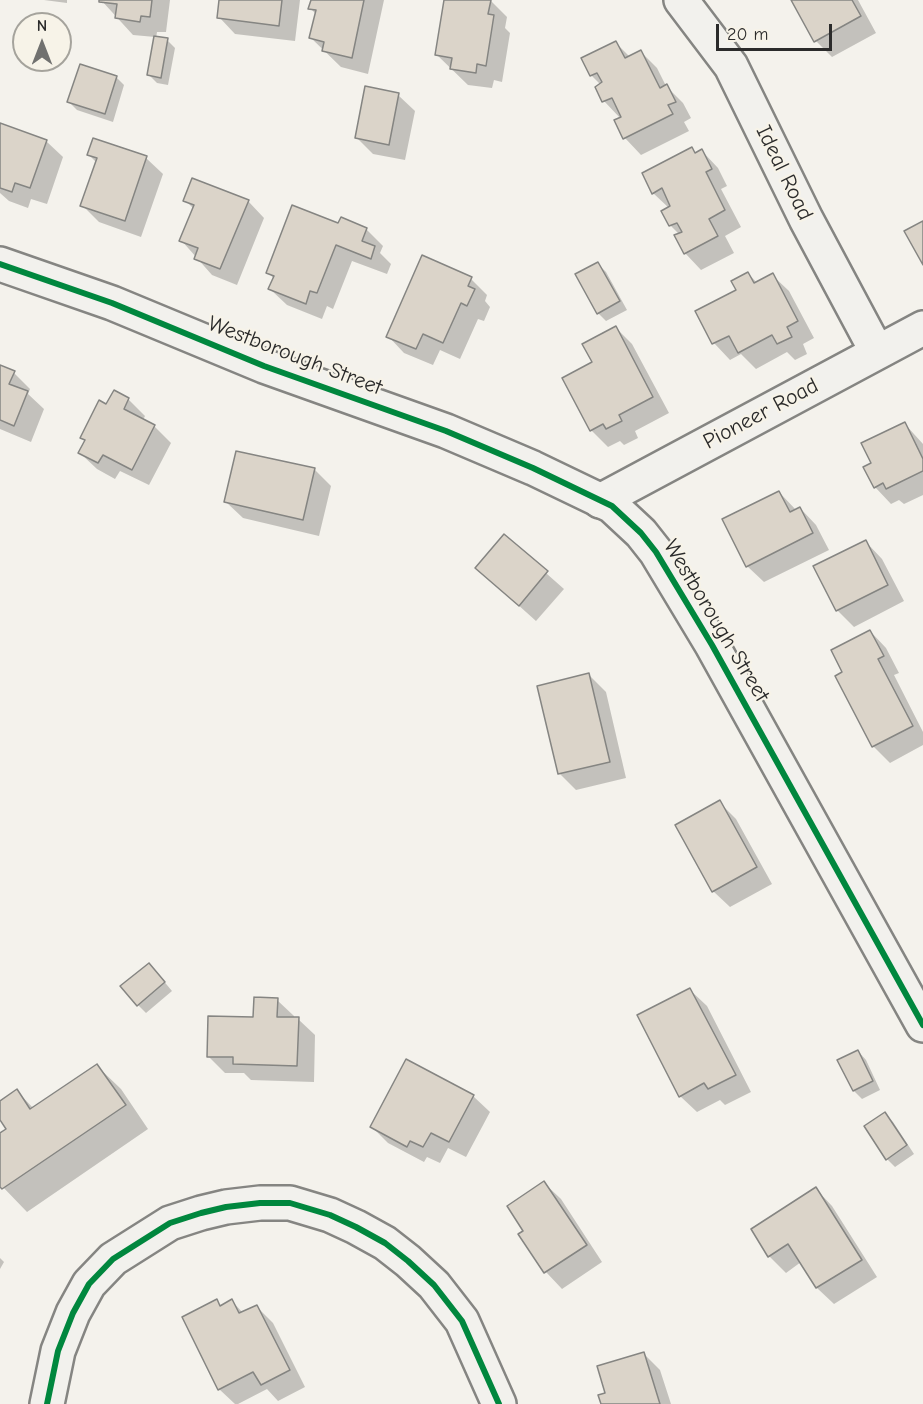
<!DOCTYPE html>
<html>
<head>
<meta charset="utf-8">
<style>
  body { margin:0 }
  #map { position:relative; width:923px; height:1404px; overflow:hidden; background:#f4f2ec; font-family:"Comic Neue",sans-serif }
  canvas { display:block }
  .north { position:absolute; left:12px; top:12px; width:60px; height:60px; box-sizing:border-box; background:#f7f3e8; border:2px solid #a5a39c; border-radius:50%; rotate:0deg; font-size:16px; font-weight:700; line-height:24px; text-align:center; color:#2b2b2b }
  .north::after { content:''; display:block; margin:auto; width:21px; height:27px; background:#71716f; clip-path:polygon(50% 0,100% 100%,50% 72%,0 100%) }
  .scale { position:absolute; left:716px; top:24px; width:116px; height:27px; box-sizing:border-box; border:3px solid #2b2b2b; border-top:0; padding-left:8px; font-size:18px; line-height:21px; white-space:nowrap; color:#2b2b2b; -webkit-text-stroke:4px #f7f3e8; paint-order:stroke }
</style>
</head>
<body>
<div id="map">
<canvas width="923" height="1404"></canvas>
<div class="north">N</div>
<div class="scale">20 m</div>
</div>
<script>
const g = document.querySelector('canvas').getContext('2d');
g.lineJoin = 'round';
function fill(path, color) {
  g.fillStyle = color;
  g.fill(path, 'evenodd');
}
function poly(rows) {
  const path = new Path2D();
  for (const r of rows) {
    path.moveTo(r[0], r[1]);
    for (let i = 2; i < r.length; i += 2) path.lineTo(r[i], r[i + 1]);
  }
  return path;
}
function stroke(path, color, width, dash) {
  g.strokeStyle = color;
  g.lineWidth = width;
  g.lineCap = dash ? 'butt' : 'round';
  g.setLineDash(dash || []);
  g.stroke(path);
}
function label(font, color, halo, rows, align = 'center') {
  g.font = font + ' "Comic Neue",sans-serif';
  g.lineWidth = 4.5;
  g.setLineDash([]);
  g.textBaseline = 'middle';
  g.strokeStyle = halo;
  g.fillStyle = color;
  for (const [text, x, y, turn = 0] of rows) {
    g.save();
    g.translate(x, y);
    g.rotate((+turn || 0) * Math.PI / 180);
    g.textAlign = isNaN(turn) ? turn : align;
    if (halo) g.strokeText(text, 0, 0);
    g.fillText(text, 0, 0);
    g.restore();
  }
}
fill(poly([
  [44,0,67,0,67,3],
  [101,0,170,0,166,32,157,32,156,38,167,40,175,48,168,85,157,83,149,75,155,37,133,35],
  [221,0,300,0,295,41,235,34,219,17],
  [312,0,384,0,368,74,341,67,311,38,316,14,310,8],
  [445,0,490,0,507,17,505,28,510,33,502,82,494,80,492,88,468,85,437,55],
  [793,0,858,0,876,33,832,57,816,41],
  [616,43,630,57,641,52,657,68,666,86,683,103,691,118,684,122,689,131,641,155,625,138,621,119,604,101,601,85,592,76,583,58],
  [116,77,124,85,113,122,77,110,69,102],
  [398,95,415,111,405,160,373,154,356,137],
  [0,125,46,141,63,157,47,204,31,199,28,208,9,201,0,193],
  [691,149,696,154,702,151,718,168,727,186,721,189,741,227,725,236,734,253,701,270,685,253,680,235,670,225,669,208,653,193],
  [89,155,146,158,163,174,141,237,99,222,82,205,97,163],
  [185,200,248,201,264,218,237,285,212,275,181,240,194,209],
  [339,225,366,229,383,246,380,253,391,264,387,274,352,261,333,309,327,306,322,319,287,305,270,289,274,279,268,272],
  [598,264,606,272,627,310,606,321,598,313],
  [748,273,757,283,772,275,789,291,814,338,803,344,807,354,795,360,787,352,756,369,741,354,730,360,714,343,697,312,738,290],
  [471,279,487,295,485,301,490,307,484,321,478,319,460,359,440,350,433,365,404,353,388,336],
  [615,327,632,344,669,413,635,431,638,438,624,445,620,441,608,447,591,430,594,363],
  [0,367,14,373,30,389,28,394,44,409,31,442,0,429],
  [114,392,129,400,145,416,143,420,154,426,171,443,149,485,120,471,115,479,97,469,80,453,86,441,82,437,107,406],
  [904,423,923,444,923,495,904,504,899,500,891,504,875,487,873,464],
  [314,469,331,486,319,536,243,518,226,502],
  [779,492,796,510,800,508,816,525,829,550,764,582,747,566],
  [504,536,564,589,536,621,477,568],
  [866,542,882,559,904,601,854,627,837,610],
  [870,631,886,648,899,673,894,675,923,732,923,745,890,763,873,746,844,673],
  [589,675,606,692,626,778,576,790,559,773],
  [719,802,736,819,772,884,730,907,713,891],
  [157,973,172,991,146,1013,138,1005],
  [690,990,707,1006,751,1092,725,1105,720,1100,697,1112,680,1096],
  [277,1000,294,1016,294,1019,298,1019,315,1035,314,1082,251,1080,244,1073,225,1073,208,1056],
  [858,1051,866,1060,880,1090,862,1099,854,1091],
  [97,1066,121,1089,148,1129,27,1212,0,1184,0,1135,9,1129,0,1117,0,1103,17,1091,34,1109],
  [473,1096,490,1112,466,1157,448,1148,440,1163,427,1157,424,1162,388,1143,372,1127],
  [884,1114,893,1122,914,1154,895,1167,887,1159],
  [544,1183,561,1199,602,1262,562,1289,546,1272,520,1234,525,1231],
  [816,1189,832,1206,877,1277,834,1304,817,1288,801,1262,786,1273,769,1256],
  [0,1258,4,1262,0,1269],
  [217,1301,222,1307,232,1301,243,1313,256,1306,273,1323,305,1387,278,1401,267,1389,238,1404,235,1404,219,1389],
  [643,1353,660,1370,671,1404,603,1404,607,1394]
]), '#0003');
const building = poly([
  [99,0,152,0,150,17,141,16,140,22,115,18,117,4,99,2,99,0],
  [219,0,282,0,279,26,217,18,219,0],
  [311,0,364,0,352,58,322,51,324,42,309,38,316,10,308,9,311,0],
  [444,0,491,0,488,14,494,15,486,66,477,64,476,73,450,69,452,58,435,55,444,0],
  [791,0,852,0,861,16,814,42,791,0],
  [154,36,168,38,161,78,147,75,154,36],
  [616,41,625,58,641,50,660,88,667,84,676,102,668,105,673,114,623,139,614,120,621,117,612,98,602,102,595,87,602,82,597,73,590,76,581,58,616,41],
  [80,64,117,76,105,114,67,102,80,64],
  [365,86,399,93,389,145,355,138,365,86],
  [0,123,47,140,30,188,15,183,12,192,0,188,0,123],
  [93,138,147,156,125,221,80,206,97,158,87,155,93,138],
  [692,147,695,153,702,149,712,169,706,172,725,210,709,219,718,236,684,254,674,235,682,232,677,223,669,226,661,211,670,206,662,188,652,194,642,173,692,147],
  [192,178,249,200,220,269,194,259,198,248,179,241,194,205,183,201,192,178],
  [292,205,338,223,341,217,367,228,362,241,375,246,371,259,336,245,317,293,310,291,306,304,268,289,274,276,266,273,292,205],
  [923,221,923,265,904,231,923,221],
  [422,255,472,277,468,286,475,289,467,306,461,303,443,343,423,334,416,349,386,337,422,255],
  [598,262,620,301,597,314,575,274,598,262],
  [748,272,754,283,773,273,798,321,787,327,792,337,777,344,772,335,738,353,729,336,712,344,695,311,736,290,731,281,748,272],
  [616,326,653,397,619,415,622,421,606,429,603,424,590,431,562,378,592,362,582,344,616,326],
  [0,365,15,371,9,384,28,391,14,426,0,420,0,365],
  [114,390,129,398,124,409,155,425,132,470,103,455,98,463,78,453,85,440,80,438,99,400,106,404,114,390],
  [905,422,923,459,923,471,886,489,883,483,874,488,863,467,871,463,861,443,905,422],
  [236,451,315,468,303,520,224,502,236,451],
  [779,491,790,512,800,507,813,533,746,567,722,519,779,491],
  [504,534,548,571,519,606,475,568,504,534],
  [866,540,888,585,836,611,813,566,866,540],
  [870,630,884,656,878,659,913,726,872,747,835,676,842,672,831,650,870,630],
  [589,673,610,762,558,774,537,686,589,673],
  [720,800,757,867,712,892,675,825,720,800],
  [149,963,165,982,137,1006,120,986,149,963],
  [690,988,736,1075,708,1089,704,1083,679,1097,637,1015,690,988],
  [254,997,278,998,277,1017,299,1017,297,1066,233,1064,233,1057,207,1057,208,1016,253,1017,254,997],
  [858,1050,873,1081,853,1091,837,1060,858,1050],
  [406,1059,474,1095,449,1142,431,1133,423,1147,410,1141,407,1147,370,1127,406,1059],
  [97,1064,126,1105,2,1189,0,1187,0,1133,6,1129,0,1120,0,1101,17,1089,30,1109,97,1064],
  [885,1112,907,1145,886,1160,864,1126,885,1112],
  [544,1181,587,1245,544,1273,518,1234,523,1231,507,1206,544,1181],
  [816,1187,862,1260,816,1288,788,1244,768,1257,751,1229,816,1187],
  [217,1299,220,1306,232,1299,239,1313,257,1305,290,1370,261,1385,253,1372,218,1390,182,1317,217,1299],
  [644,1352,660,1404,601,1404,598,1395,605,1393,597,1366,644,1352]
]);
fill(building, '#dbd4c9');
stroke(building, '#858582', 1.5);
const minor = poly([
  [681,0,731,66,806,219,877,352],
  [600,501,923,328],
  [47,1404,58,1351,73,1313,89,1284,113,1259,170,1223,201,1213,226,1207,260,1203,290,1203,330,1215,356,1227,385,1243,408,1261,434,1285,462,1321,499,1404]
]);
const tertiary = poly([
  [0,264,112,303,264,366,446,431,533,468,612,506,641,533,656,552,712,645,923,1025]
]);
stroke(minor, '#858582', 38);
stroke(tertiary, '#858582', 38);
stroke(minor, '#f2f1ed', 33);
stroke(tertiary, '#f2f1ed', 33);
stroke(poly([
  [0,264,112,303,264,366,446,431,533,468,612,506,641,533,656,552,712,645,923,1025],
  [47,1404,58,1351,73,1313,89,1284,113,1259,170,1223,201,1213,226,1207,260,1203,290,1203,330,1215,356,1227,385,1243,408,1261,434,1285,462,1321,499,1404]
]), '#00873e', 6);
label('22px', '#2b2b2b', '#f7f3e8', [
  ["Ideal Road",784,173,64],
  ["Westborough Street",295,356,21],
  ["Pioneer Road",761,414,-28],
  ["Westborough Street",716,621,59]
]);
</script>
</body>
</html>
